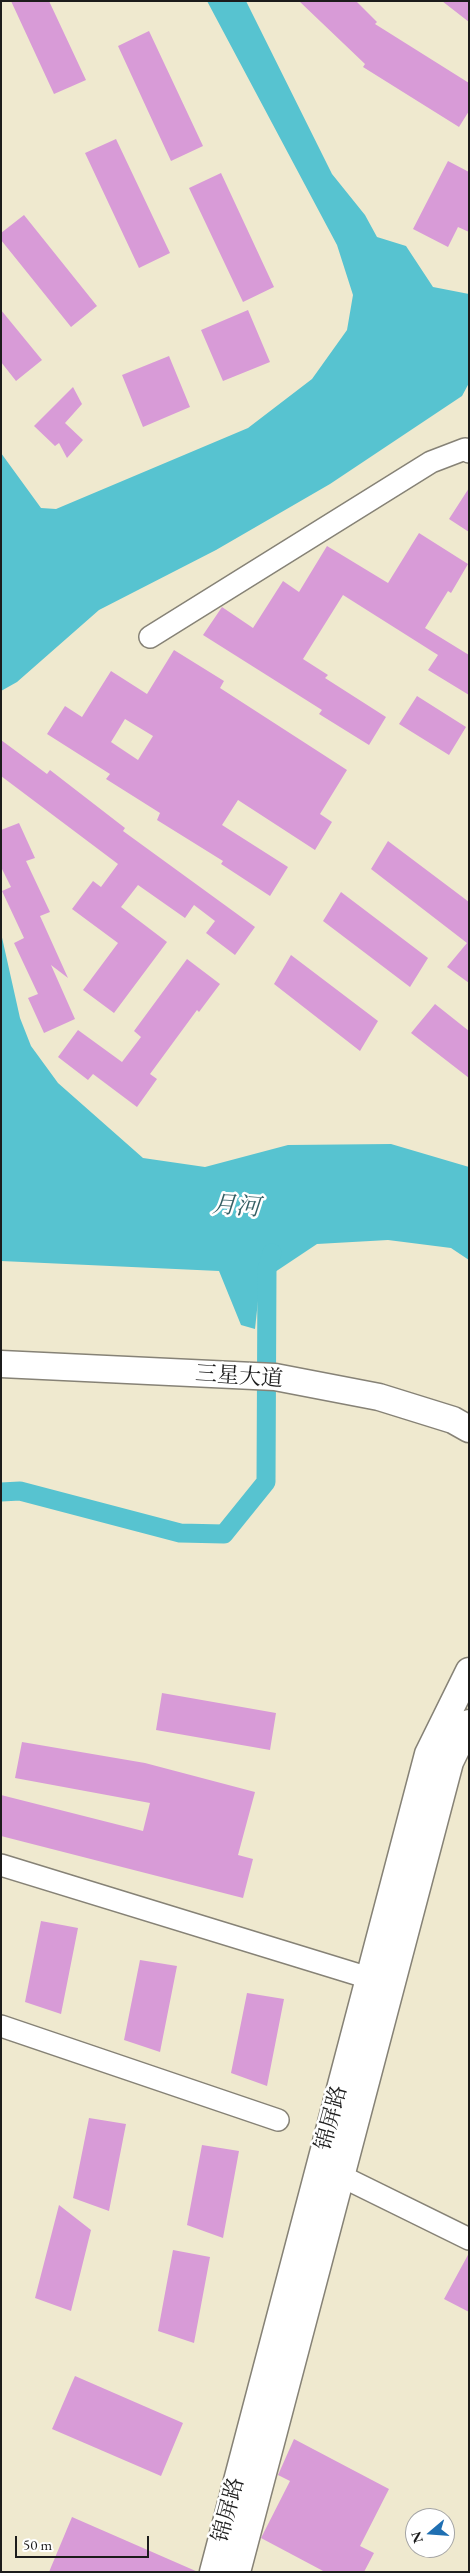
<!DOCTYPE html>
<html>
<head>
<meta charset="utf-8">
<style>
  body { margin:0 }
  #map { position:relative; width:470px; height:2573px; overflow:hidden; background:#efe9cf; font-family:"EB Garamond",serif }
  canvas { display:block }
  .frame { position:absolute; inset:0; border:2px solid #1c1c1c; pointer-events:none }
  .north { position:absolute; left:405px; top:2508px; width:50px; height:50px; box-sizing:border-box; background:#fff; border:1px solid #a4a4a4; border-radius:50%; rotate:252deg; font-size:14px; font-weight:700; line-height:20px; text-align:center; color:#1c1c1c }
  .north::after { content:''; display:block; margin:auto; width:18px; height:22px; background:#1f6fb2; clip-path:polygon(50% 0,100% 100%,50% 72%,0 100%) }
  .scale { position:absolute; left:15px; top:2536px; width:134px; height:22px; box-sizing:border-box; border:2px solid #1c1c1c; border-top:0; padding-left:6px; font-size:15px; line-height:18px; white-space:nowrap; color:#1c1c1c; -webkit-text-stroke:4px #fff; paint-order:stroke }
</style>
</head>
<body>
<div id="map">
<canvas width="470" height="2573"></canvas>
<div class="frame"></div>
<div class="north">N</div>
<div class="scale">50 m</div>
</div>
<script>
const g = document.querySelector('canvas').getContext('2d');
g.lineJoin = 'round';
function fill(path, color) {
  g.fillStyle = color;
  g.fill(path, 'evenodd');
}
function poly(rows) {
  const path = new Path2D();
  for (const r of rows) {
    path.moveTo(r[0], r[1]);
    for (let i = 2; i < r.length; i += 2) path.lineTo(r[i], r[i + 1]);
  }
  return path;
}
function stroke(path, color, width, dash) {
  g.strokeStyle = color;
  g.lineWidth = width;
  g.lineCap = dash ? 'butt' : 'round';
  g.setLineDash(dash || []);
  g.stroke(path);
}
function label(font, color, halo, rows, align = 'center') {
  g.font = font + ' "EB Garamond","Noto Serif SC",serif';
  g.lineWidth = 5;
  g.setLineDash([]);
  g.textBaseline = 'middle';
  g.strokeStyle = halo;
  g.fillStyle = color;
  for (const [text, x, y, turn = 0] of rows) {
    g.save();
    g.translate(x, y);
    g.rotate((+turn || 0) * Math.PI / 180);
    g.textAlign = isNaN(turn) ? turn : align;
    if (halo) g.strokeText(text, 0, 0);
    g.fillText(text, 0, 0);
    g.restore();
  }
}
fill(poly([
  [207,1,246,1,332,174,365,215,377,237,406,246,433,287,469,294,469,383,462,396,330,484,216,550,99,610,17,682,1,691,1,453,41,508,56,509,248,428,312,379,347,330,353,295,337,245],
  [1,933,20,1018,31,1046,58,1083,143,1158,205,1167,288,1145,391,1144,469,1167,469,1260,451,1248,388,1240,317,1244,260,1282,255,1329,241,1325,219,1271,1,1261]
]), '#57c3d0');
stroke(poly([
  [1,1492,20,1491,180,1533,224,1534,266,1482,267,1269,272,1253]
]), '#57c3d0', 19);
fill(poly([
  [11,1,49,1,86,80,54,94],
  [299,1,356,1,377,22,375,24,469,83,469,111,459,127,363,67,365,64],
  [442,1,469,1,469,22],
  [149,31,203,146,171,161,118,46],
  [116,139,170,253,139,268,85,153],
  [448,161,469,172,469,232,458,227,448,247,413,229],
  [221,173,274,287,243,302,189,188],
  [24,215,97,306,71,327,1,240,1,233],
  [1,310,42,360,16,381,1,362],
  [248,310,270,362,223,381,201,330],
  [169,356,190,407,143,427,122,375],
  [73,387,82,404,65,423,83,440,67,458,59,443,55,446,34,426],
  [469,488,469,532,449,519],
  [419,533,468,564,451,593,448,591,425,628,469,655,469,695,428,670,438,655,343,595,303,659,328,675,325,678,386,717,369,745,319,714,322,710,203,635,222,607,253,628,283,581,299,592,327,546,388,583],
  [174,650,224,681,220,688,347,770,320,814,332,822,315,850,238,800,222,825,288,867,270,896,221,864,223,861,157,820,160,813,106,779,110,774,47,734,65,706,82,717,111,671,147,694],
  [125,719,153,736,138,760,111,742],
  [417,696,466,727,449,755,399,724],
  [1,740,47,774,50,770,125,828,123,831,255,927,235,955,206,933,215,921,194,905,185,918,138,885,121,907,167,942,114,1013,83,990,118,943,72,909,93,881,101,887,118,864,1,776],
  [19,823,35,858,26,861,50,912,40,916,68,978,51,965,75,1019,44,1033,28,998,38,994,14,943,24,938,2,891,11,887,1,867,1,830],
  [388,841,469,902,469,983,447,967,467,943,371,869],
  [341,892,428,958,410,987,323,921],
  [291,955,378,1021,360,1051,274,984],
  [187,959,220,984,199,1012,197,1010,150,1074,157,1079,137,1107,93,1074,88,1080,58,1057,78,1030,122,1062,141,1037,134,1031],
  [435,1004,469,1031,469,1078,411,1033],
  [162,1693,276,1713,270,1750,156,1730],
  [22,1742,145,1763,255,1792,238,1855,253,1859,243,1898,1,1836,1,1795,143,1831,150,1803,15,1778],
  [41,1921,78,1928,61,2014,25,2002],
  [140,1960,177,1966,160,2052,124,2040],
  [247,1993,284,1999,267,2086,231,2073],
  [89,2118,126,2124,109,2211,73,2198],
  [202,2145,239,2151,223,2238,187,2225],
  [59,2205,91,2230,71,2311,35,2298],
  [173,2250,210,2257,194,2343,158,2331],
  [469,2253,469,2312,444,2299],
  [75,2376,183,2423,161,2476,52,2429],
  [294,2439,389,2489,360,2546,374,2553,364,2572,325,2572,261,2538,290,2481,278,2475],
  [72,2517,198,2572,49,2572]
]), '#d89bd7');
const minor = poly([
  [150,637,431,462,465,449,469,452],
  [1,1865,369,1978],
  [1,2026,278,2120],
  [341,2176,469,2239]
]);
const tertiary = poly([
  [1,1364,275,1377,379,1397,453,1420,469,1429],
  [213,2572,428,1754,469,1671],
  [237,2572,450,1762,469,1723]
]);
stroke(minor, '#868276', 24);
stroke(tertiary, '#868276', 29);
stroke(minor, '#fff', 21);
stroke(tertiary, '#fff', 26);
label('22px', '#1c1c1c', '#fff', [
  ["三星大道",239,1377,4],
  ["锦屏路",332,2118,-75],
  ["锦屏路",229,2510,-75]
]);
label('italic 24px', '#345f64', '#fff', [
  ["月河",236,1207,4]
]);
</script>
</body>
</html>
